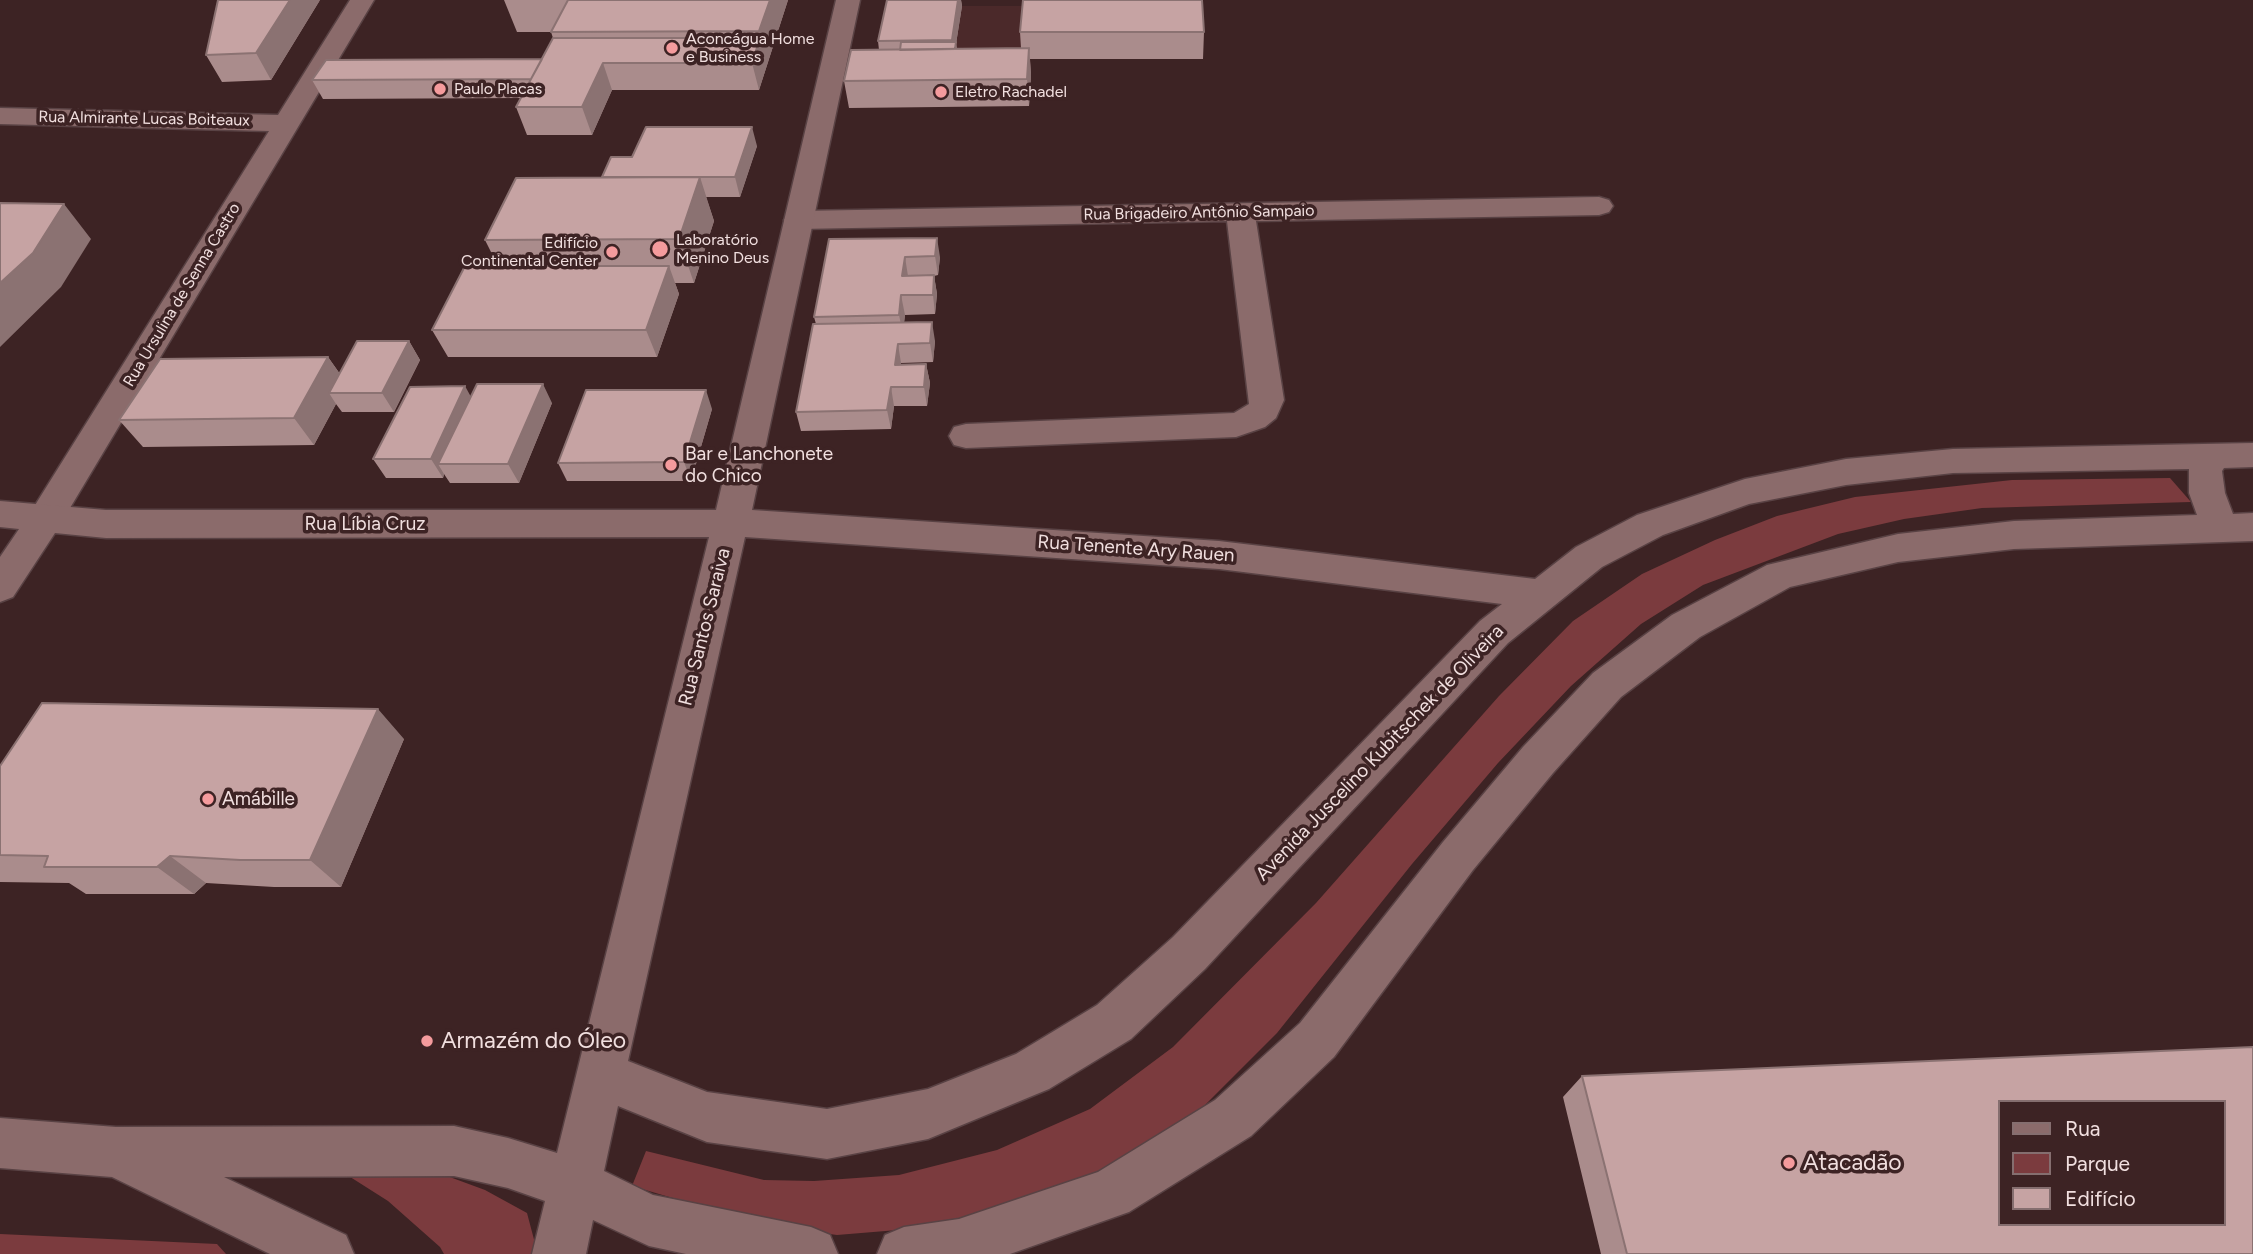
<!DOCTYPE html>
<html>
<head>
<meta charset="utf-8">
<style>
  body { margin:0 }
  #map { position:relative; width:2253px; height:1254px; overflow:hidden; background:#3d2324; font-family:Figtree,sans-serif }
  canvas { display:block }
  .legend { position:absolute; left:1998px; top:1100px; width:228px; height:126px; box-sizing:border-box; background:#3d2324; border:2px solid #856e6f; margin:0; padding:9px 12px; list-style:none; font-size:21px; color:#f1dfdf }
  .legend li { display:flex; align-items:center; gap:14px; height:35px }
  .legend b { width:35px; border:2px solid #856e6f }
</style>
</head>
<body>
<div id="map">
<canvas width="2253" height="1254"></canvas>
<ul class="legend">
<li><b style="height:9px;background:#8b6b6b"></b>Rua</li>
<li><b style="height:19px;background:#7b3b3e"></b>Parque</li>
<li><b style="height:19px;background:#c6a3a3"></b>Edifício</li>
</ul>
</div>
<script>
const g = document.querySelector('canvas').getContext('2d');
g.lineJoin = 'round';
function fill(path, color) {
  g.fillStyle = color;
  g.fill(path, 'evenodd');
}
function poly(rows) {
  const path = new Path2D();
  for (const r of rows) {
    path.moveTo(r[0], r[1]);
    for (let i = 2; i < r.length; i += 2) path.lineTo(r[i], r[i + 1]);
  }
  return path;
}
function stroke(path, color, width, dash) {
  g.strokeStyle = color;
  g.lineWidth = width;
  g.lineCap = dash ? 'butt' : 'round';
  g.setLineDash(dash || []);
  g.stroke(path);
}
function label(font, color, halo, rows, align = 'center') {
  g.font = font + ' Figtree,sans-serif';
  g.lineWidth = 7;
  g.setLineDash([]);
  g.textBaseline = 'middle';
  g.strokeStyle = halo;
  g.fillStyle = color;
  for (const [text, x, y, turn = 0] of rows) {
    g.save();
    g.translate(x, y);
    g.rotate((+turn || 0) * Math.PI / 180);
    g.textAlign = isNaN(turn) ? turn : align;
    if (halo) g.strokeText(text, 0, 0);
    g.fillText(text, 0, 0);
    g.restore();
  }
}
fill(poly([
  [962,6,1026,6,1022,59,954,59]
]), '#4b292a');
fill(poly([
  [2170,478,2191,502,1982,508,1904,519,1838,534,1703,585,1641,624,1571,686,1498,763,1412,864,1277,1033,1190,1120,1066,1189,934,1227,837,1235,764,1225,632,1186,646,1151,764,1180,814,1181,899,1175,997,1150,1090,1109,1173,1047,1316,903,1499,696,1573,621,1642,574,1715,540,1777,516,1855,497,2012,480],
  [325,1161,428,1169,485,1190,527,1213,536,1247,534,1254,444,1254,440,1247,388,1201],
  [0,1234,217,1244,226,1254,0,1254]
]), '#7b3b3e');
const street = poly([
  [350,0,374,0,58,528,45,532,32,528,27,519,32,510,269,131,0,124,0,108,278,115,350,0],
  [1599,197,1609,200,1613,206,1609,212,1599,215,1256,221,1284,400,1276,418,1265,427,1236,437,966,448,954,445,949,436,954,427,966,424,1234,413,1249,404,1227,221,799,229,789,226,784,220,789,214,799,211,1599,197]
]);
const secondary = poly([
  [836,0,860,0,752,510,1219,541,1535,579,1576,547,1637,515,1745,479,1846,459,1953,449,2253,443,2253,467,2224,468,2222,471,2225,493,2233,514,2253,513,2253,541,2014,549,1898,562,1790,587,1700,637,1621,697,1553,773,1473,870,1334,1057,1251,1136,1129,1212,1010,1254,877,1254,885,1235,904,1227,959,1219,1098,1172,1215,1100,1300,1023,1443,842,1523,747,1593,673,1672,615,1767,565,1898,534,2014,521,2197,515,2189,493,2189,469,1953,473,1846,485,1749,504,1663,535,1602,567,1508,643,1205,969,1131,1039,1049,1089,928,1139,827,1159,707,1142,618,1106,604,1171,653,1195,811,1227,830,1235,838,1254,686,1254,649,1246,593,1220,586,1254,532,1254,545,1201,508,1188,454,1176,224,1177,346,1235,354,1254,270,1254,112,1177,0,1168,0,1118,116,1127,454,1126,508,1138,557,1153,709,537,106,538,55,533,13,597,0,602,0,557,19,529,0,527,0,501,106,510,716,510,836,0],
  [745,537,1219,569,1502,604,1480,621,1173,937,1097,1005,1016,1054,928,1089,827,1109,707,1092,628,1061,745,537]
]);
stroke(street, '#594244', 3);
stroke(secondary, '#594244', 3);
fill(street, '#8b6b6b');
fill(secondary, '#8b6b6b');
fill(poly([
  [320,0,271,80,222,82,206,55],
  [504,0,788,0,759,90,612,90,592,135,527,135,516,107,521,98,323,99,312,80,542,59,553,38,551,32,517,32],
  [874,0,961,0,962,6,956,44,957,49,1021,48,1020,32,1204,32,1203,59,1030,59,1031,75,1029,106,849,108,844,81,879,50,878,41,887,0],
  [757,146,740,197,706,197,714,221,694,283,675,283,679,294,657,357,448,357,432,330,498,266,485,240,602,177,632,157],
  [829,239,940,257,938,275,934,276,937,294,935,314,905,315,904,322,935,341,933,362,901,363,901,365,926,364,930,383,927,406,894,406,891,429,801,431,796,412,816,324,814,317],
  [409,341,420,360,394,412,342,412,336,404,314,445,143,447,119,420,328,357,340,374],
  [471,396,552,403,519,483,450,483,444,474,443,478,386,478,373,459],
  [712,409,691,481,567,481,558,463],
  [404,739,341,887,274,887,206,883,194,894,86,894,69,883,0,882,0,766],
  [1582,1076,2253,1254,1601,1254,1563,1097]
]), '#aa8c8c');
fill(poly([
  [290,0,320,0,271,80,256,53],
  [770,0,788,0,759,90,752,63,760,38,759,31],
  [958,0,961,0,962,6,956,44,958,61,956,75,952,40],
  [1029,48,1031,75,1029,106,1027,79],
  [603,63,612,90,592,135,582,107],
  [752,127,757,146,740,197,735,177],
  [700,177,714,221,694,283,679,239],
  [64,204,91,239,61,287,0,347,0,283],
  [937,238,940,257,938,275,935,256],
  [905,257,908,276,902,276],
  [669,266,679,294,657,357,646,330],
  [934,275,937,294,935,314,933,295],
  [901,295,905,315,903,334,899,315],
  [932,322,935,341,933,362,930,343],
  [409,341,420,360,394,412,382,393],
  [898,344,901,363,899,384,895,365],
  [328,357,347,384,329,393,336,404,314,445,294,418],
  [926,364,930,383,927,406,924,387],
  [543,384,552,403,519,483,508,464],
  [465,386,476,406,438,464,444,474,443,478,431,459],
  [891,387,894,406,891,429,887,410],
  [706,390,712,409,691,481,684,462],
  [378,709,404,739,341,887,310,860],
  [170,856,206,883,194,894,157,867]
]), '#8b7272');
const building = poly([
  [218,0,290,0,256,53,206,55,218,0],
  [568,0,770,0,759,31,551,32,568,0],
  [887,0,958,0,952,40,878,41,887,0],
  [1023,0,1202,0,1204,32,1020,32,1023,0],
  [553,38,760,38,752,63,603,63,582,107,516,107,553,38],
  [901,42,956,42,955,49,900,50,901,42],
  [1029,48,1027,79,844,81,851,50,1029,48],
  [542,59,531,79,312,80,326,60,542,59],
  [646,127,752,127,735,177,602,177,611,157,632,157,646,127],
  [700,177,679,239,485,240,516,178,700,177],
  [0,203,64,204,33,253,0,283,0,203],
  [937,238,935,256,905,257,902,276,934,275,933,295,901,295,899,315,814,317,829,239,937,238],
  [465,266,669,266,646,330,432,330,465,266],
  [932,322,930,343,898,344,895,365,926,364,924,387,891,387,887,410,796,412,813,324,932,322],
  [357,341,409,341,382,393,329,393,357,341],
  [328,357,294,418,119,420,160,359,328,357],
  [477,384,543,384,508,464,438,464,477,384],
  [465,386,431,459,373,459,410,387,465,386],
  [586,390,706,390,684,462,558,463,586,390],
  [42,703,378,709,310,860,240,860,170,856,157,867,44,867,48,856,0,855,0,766,42,703],
  [2253,1047,2253,1254,1627,1254,1582,1076,2253,1047],
  [1999,1102,2223,1102,2223,1224,1999,1224,1999,1102]
]);
fill(building, '#c6a3a3');
stroke(building, '#8b7272', 2);
for (const [x, y, r, color] of [
  [672,48,7,"#f59b9d"],
  [440,89,7,"#f59b9d"],
  [941,92,7,"#f59b9d"],
  [660,249,9,"#f59b9d"],
  [612,252,7,"#f59b9d"],
  [671,465,7,"#f59b9d"],
  [208,799,7,"#f59b9d"],
  [427,1041,7,"#f59b9d"],
  [1789,1163,7,"#f59b9d"]
]) {
  const dot = new Path2D();
  dot.arc(x, y, r, 0, 2 * Math.PI);
  g.fillStyle = color;
  g.fill(dot);
  stroke(dot, '#3d2324', 2.5);
}
label('16px', '#f1dfdf', '#3d2324', [
  ["Aconcágua Home",686,39],
  ["e Business",686,57],
  ["Paulo Placas",454,89],
  ["Eletro Rachadel",955,92],
  ["Laboratório",676,240],
  ["Menino Deus",676,258],
  ["Edifício",598,243,"right"],
  ["Continental Center",598,261,"right"]
], 'left');
label('16px', '#f1dfdf', '#3d2324', [
  ["Rua Almirante Lucas Boiteaux",144,119,1],
  ["Rua Brigadeiro Antônio Sampaio",1199,213,-1],
  ["Rua Ursulina de Senna Castro",182,295,-59]
]);
label('19px', '#f1dfdf', '#3d2324', [
  ["Bar e Lanchonete",685,454],
  ["do Chico",685,476],
  ["Amábille",222,799]
], 'left');
label('19px', '#f1dfdf', '#3d2324', [
  ["Rua Líbia Cruz",365,524],
  ["Rua Tenente Ary Rauen",1136,549,4],
  ["Rua Santos Saraiva",705,627,-76],
  ["Avenida Juscelino Kubitschek de Oliveira",1380,753,-46]
]);
label('23px', '#f1dfdf', '#3d2324', [
  ["Armazém do Óleo",441,1041],
  ["Atacadão",1803,1163]
], 'left');
</script>
</body>
</html>
